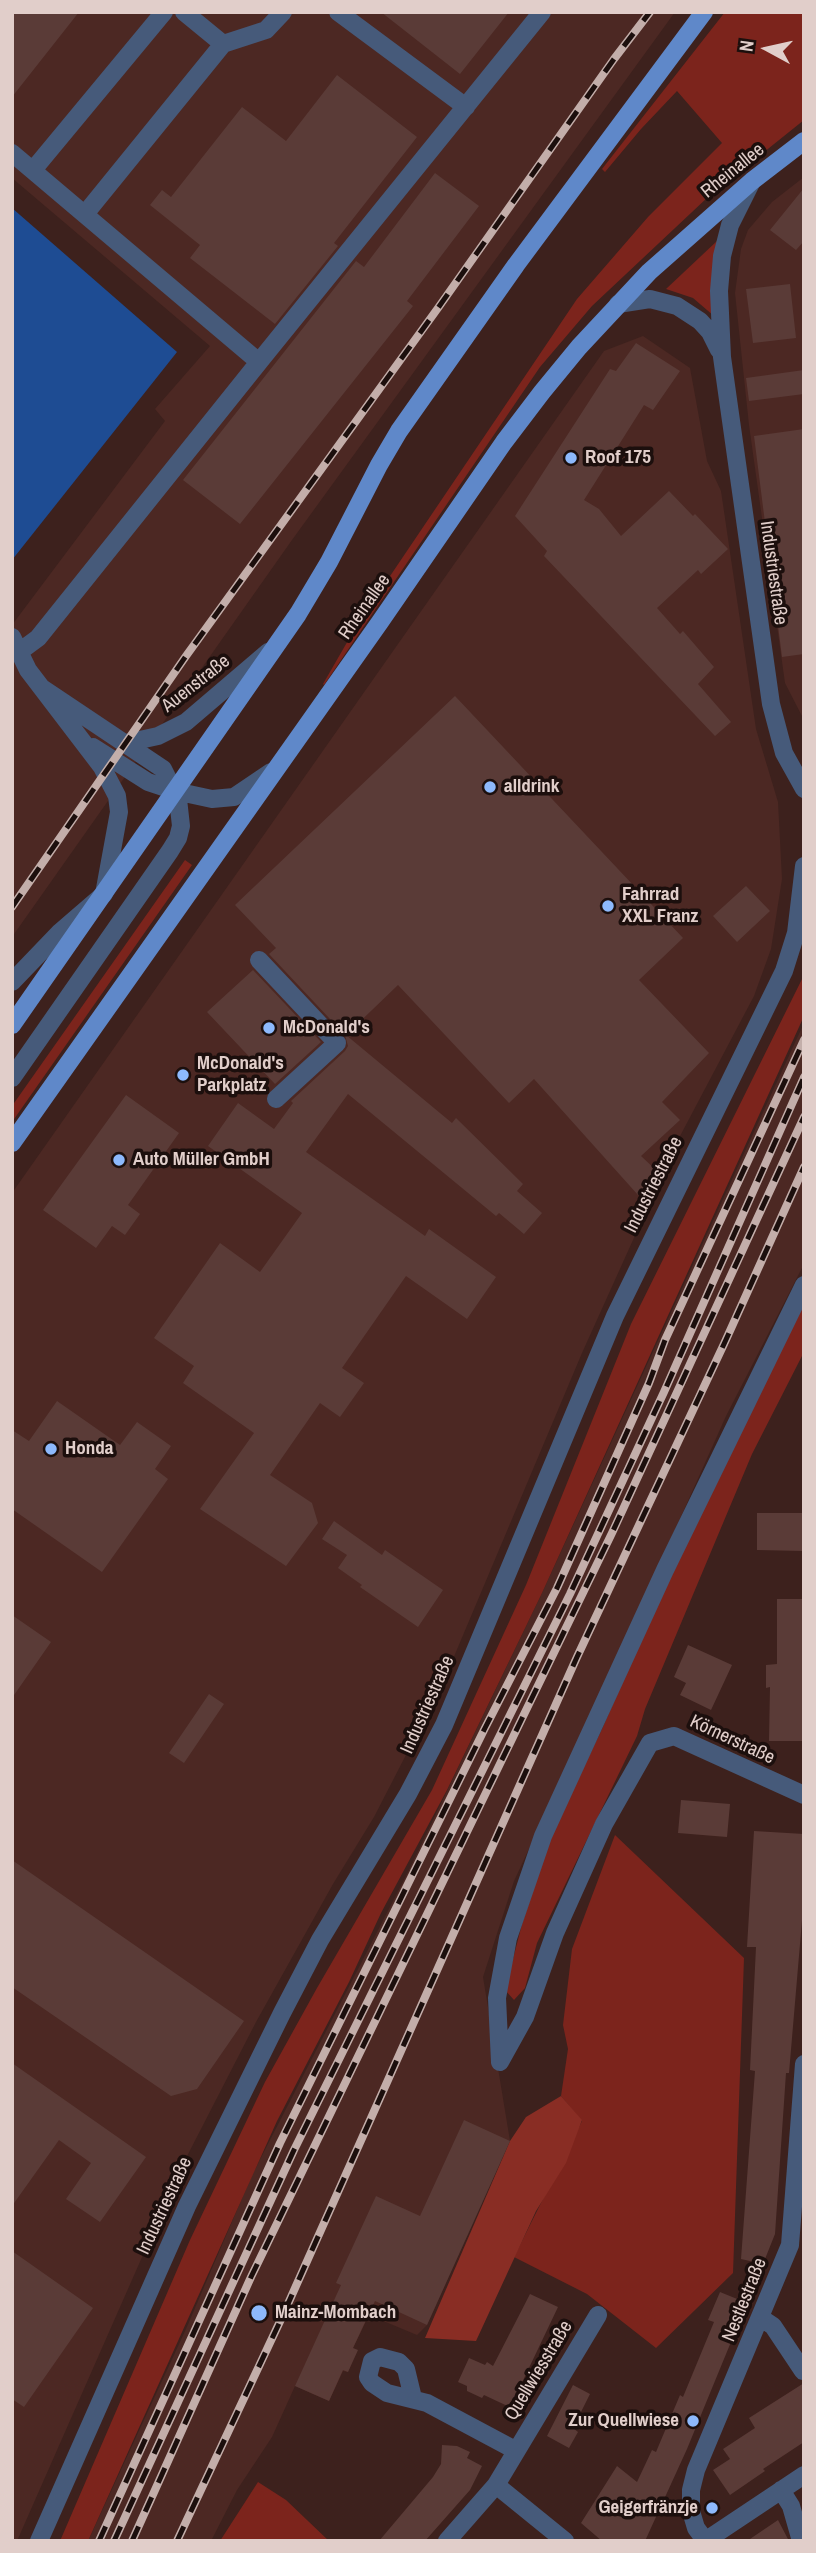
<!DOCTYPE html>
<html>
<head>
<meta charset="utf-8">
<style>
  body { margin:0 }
  #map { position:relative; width:816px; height:2553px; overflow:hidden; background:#3d211d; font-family:"Archivo Narrow",sans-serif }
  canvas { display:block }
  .frame { position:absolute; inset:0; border:14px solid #e1ceca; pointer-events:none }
  .north { position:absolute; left:732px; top:14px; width:70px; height:70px; -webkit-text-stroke:5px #1c0f0d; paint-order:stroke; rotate:278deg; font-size:19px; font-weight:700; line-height:28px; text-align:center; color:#e1ceca }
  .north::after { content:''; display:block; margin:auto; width:24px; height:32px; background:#e1ceca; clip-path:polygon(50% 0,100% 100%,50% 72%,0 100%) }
</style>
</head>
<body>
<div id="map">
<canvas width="816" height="2553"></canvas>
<div class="frame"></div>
<div class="north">N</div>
</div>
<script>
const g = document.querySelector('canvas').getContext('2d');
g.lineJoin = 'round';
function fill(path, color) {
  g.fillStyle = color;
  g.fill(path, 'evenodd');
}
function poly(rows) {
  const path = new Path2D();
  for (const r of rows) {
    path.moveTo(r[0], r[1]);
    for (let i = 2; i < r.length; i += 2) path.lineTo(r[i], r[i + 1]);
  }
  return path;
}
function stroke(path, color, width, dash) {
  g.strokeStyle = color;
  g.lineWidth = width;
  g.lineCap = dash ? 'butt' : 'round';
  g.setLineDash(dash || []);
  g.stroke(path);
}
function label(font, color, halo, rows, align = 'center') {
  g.font = font + ' "Archivo Narrow",sans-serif';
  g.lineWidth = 7;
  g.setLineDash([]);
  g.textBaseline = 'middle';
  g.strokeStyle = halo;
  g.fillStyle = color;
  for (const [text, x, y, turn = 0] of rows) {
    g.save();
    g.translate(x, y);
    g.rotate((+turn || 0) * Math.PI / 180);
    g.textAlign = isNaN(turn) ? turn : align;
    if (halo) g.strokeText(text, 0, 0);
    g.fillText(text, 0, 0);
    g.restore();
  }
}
fill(poly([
  [12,12,675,12,292,540,12,937,12,625,165,421,155,409,210,346,12,178],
  [804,177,804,720,785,683,749,425,735,293,741,249,748,230,772,202],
  [643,336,690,368,707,461,721,491,756,729,778,802,782,879,771,949,754,996,679,1138,582,1353,442,1685,374,1817,333,1884,256,2022,183,2164,17,2541,12,2541,12,1193,604,351],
  [804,1023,804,1264,726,1416,611,1673,514,1881,483,1977,510,2141,427,2325,417,2335,369,2315,353,2348,350,2367,348,2372,343,2371,329,2401,295,2386,272,2437,237,2490,211,2541,88,2541,186,2329,252,2175,409,1870,542,1593]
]), '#4c2823');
fill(poly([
  [725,12,804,12,804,120,708,197,592,306,540,367,324,685,323,684,357,625,577,299,648,217,722,143,677,91,641,129,605,172,602,169],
  [717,241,714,316,693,298,666,289],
  [185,860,192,865,12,1122,12,1106],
  [804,975,804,1016,542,1593,447,1790,381,1913,349,1982,277,2121,88,2541,60,2541,190,2240,265,2082,317,1988,432,1790,526,1585,631,1324],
  [804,1288,804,1352,752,1454,645,1709,637,1736,537,1943,525,1988,514,2000,505,1990,522,1924,552,1833,602,1729,748,1394],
  [615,1835,744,1958,733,2273,656,2348,587,2294,514,2257,582,2121,561,2096,568,2049,563,2025,572,1949],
  [258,2482,286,2500,329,2541,220,2541]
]), '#7c241c');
fill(poly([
  [561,2096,582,2120,566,2163,536,2211,476,2341,425,2338,510,2141,526,2117]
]), '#892d24');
fill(poly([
  [12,208,177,352,12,560]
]), '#1e4c93');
fill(poly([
  [12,12,79,12,12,97],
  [381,12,509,12,460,74],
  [337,75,417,137,334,243,338,246,275,324,190,258,200,245,150,205,162,190,171,197,242,107,286,141],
  [435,173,479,206,407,301,413,306,240,524,183,480,356,261,364,267],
  [804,188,804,241,796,250,770,230],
  [790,284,796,338,753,343,746,289],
  [636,343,680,371,653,410,644,405,584,500,599,509,621,536,669,491,693,516,695,514,728,549,701,574,698,570,657,608,680,634,683,631,714,667,698,684,731,722,715,736,544,556,547,551,515,516,610,369,616,371],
  [804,370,804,394,749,401,746,378],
  [804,429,804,654,782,657,754,436],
  [455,696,683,938,639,980,709,1053,662,1102,680,1120,641,1156,658,1172,638,1195,534,1079,509,1103,398,985,346,1035,452,1123,456,1118,523,1184,517,1191,542,1213,524,1234,499,1213,496,1216,348,1094,306,1152,425,1236,429,1229,496,1277,467,1319,406,1276,342,1368,364,1383,340,1417,320,1403,270,1475,312,1503,318,1523,286,1566,200,1509,254,1433,183,1383,194,1366,154,1338,220,1243,260,1272,302,1213,208,1146,238,1103,274,1129,293,1103,291,1101,345,1051,348,1046,345,1035,269,954,276,948,235,905],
  [746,886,770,911,737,942,713,916],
  [253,970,321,1042,275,1084,207,1012],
  [126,1095,179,1133,128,1205,140,1214,125,1235,112,1226,96,1248,43,1210],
  [57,1401,120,1445,137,1422,171,1446,155,1469,168,1479,102,1572,12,1509,12,1430,29,1441],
  [757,1513,804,1513,804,1551,757,1550],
  [334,1521,382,1555,385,1550,443,1590,418,1627,360,1587,362,1585,338,1568,347,1555,322,1539],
  [777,1599,804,1599,804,1741,769,1741,770,1687,766,1688,766,1665,777,1664],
  [12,1615,51,1642,12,1698],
  [688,1645,732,1665,711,1710,680,1695,686,1683,674,1677],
  [209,1694,224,1704,184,1763,169,1753],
  [681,1800,730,1804,727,1837,678,1833],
  [754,1831,804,1834,804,1897,789,2073,786,2073,775,2234,763,2264,741,2259,755,2071,750,2070,756,1947,747,1947],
  [12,1860,244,2021,197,2089,171,2096,12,1987],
  [12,2063,146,2157,100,2222,66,2199,91,2163,59,2140,12,2206],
  [464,2120,510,2141,427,2325,375,2301,353,2348,358,2350,348,2372,343,2370,329,2401,295,2386,341,2285,336,2283,376,2196,420,2216],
  [12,2251,93,2308,24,2407,12,2399],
  [720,2292,747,2303,687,2449,645,2541,602,2541,581,2523,617,2466,637,2482,652,2450,656,2452,680,2395,683,2397,714,2322,708,2320],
  [530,2294,558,2307,518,2391,524,2393,516,2410,484,2395,482,2398,467,2391,467,2386,458,2382,469,2358,485,2365,487,2362,493,2366],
  [804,2383,804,2442,763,2469,765,2471,730,2495,713,2470,730,2459,723,2449,755,2428,749,2418],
  [573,2385,590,2394,573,2428,578,2432,569,2448,547,2436],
  [442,2445,457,2446,470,2452,467,2458,482,2466,470,2490,425,2541,379,2541,433,2477,441,2464],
  [778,2520,789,2541,747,2541]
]), '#5a3b37');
stroke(poly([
  [184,12,223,44],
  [338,12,466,107],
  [12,153,259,362,542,12],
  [33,170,164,12],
  [751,183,730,225,722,256,719,291,722,357,771,704,784,753,804,789],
  [85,214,223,44,266,30,283,12],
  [618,304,650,299,677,306,700,321,710,332,719,350],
  [12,637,28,670,102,767,117,796,119,812,104,894,60,932,12,982],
  [19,652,38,638,259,362],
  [126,743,158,736,186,722,268,652],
  [93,747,148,782,175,791,212,799,234,797,271,772],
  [259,960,337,1043,276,1099],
  [12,1078,170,851,178,838,181,826,178,799,163,769,42,688],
  [500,2062,497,1998,508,1938,543,1836,665,1570,804,1285],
  [500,2062,525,2017,555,1933,604,1824,650,1743,674,1736,804,1795],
  [761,2318,773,2326,803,2371],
  [413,2398,406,2369,399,2362,380,2357,372,2361,368,2377,372,2383,387,2393,427,2403,515,2450],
  [496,2485,565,2541],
  [781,2490,791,2506,801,2541],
  [705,2540,696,2528,691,2511,691,2490,696,2470,790,2245,804,2064],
  [39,2541,187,2206,282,2013,320,1940,408,1794,444,1725,615,1316,784,971,796,933,804,866],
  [447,2541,496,2485,598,2315],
  [705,2541,804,2475]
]), '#465a7a', 18);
stroke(poly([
  [12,1025,298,614,329,562,379,465,399,431,516,265,704,12],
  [12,1143,380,622,504,442,542,392,579,347,649,272,752,181,804,141]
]), '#5f88c9', 18);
const rail = poly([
  [12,907,186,656,438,308,614,59,650,12],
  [99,2541,280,2143,485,1728,557,1588,649,1383,665,1340,804,1040],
  [114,2541,294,2150,570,1594,664,1392,804,1077],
  [132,2541,251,2277,612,1533,804,1117],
  [177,2541,283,2315,577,1657,724,1344,804,1167]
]);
stroke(rail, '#c3aeaa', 8);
stroke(rail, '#1c0f0d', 5, [16]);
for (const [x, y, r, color] of [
  [571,458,7,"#8db9fc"],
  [490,787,7,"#8db9fc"],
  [608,906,7,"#8db9fc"],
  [269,1028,7,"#8db9fc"],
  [183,1075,7,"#8db9fc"],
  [119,1160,7,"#8db9fc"],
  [51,1449,7,"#8db9fc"],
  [259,2313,9,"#8db9fc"],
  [693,2421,7,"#8db9fc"],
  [712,2508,7,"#8db9fc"]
]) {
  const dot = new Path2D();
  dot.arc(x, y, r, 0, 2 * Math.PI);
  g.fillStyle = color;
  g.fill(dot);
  stroke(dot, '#1c0f0d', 2.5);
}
label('19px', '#e1ceca', '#1c0f0d', [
  ["Rheinallee",733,171,-39],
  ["Industriestraße",773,573,82],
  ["Rheinallee",365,607,-55],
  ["Auenstraße",196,684,-38],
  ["Industriestraße",654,1185,-63],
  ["Industriestraße",428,1705,-66],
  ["Körnerstraße",732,1740,25],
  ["Industriestraße",165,2206,-65],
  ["Nestlestraße",745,2300,-68],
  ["Quellwiesstraße",539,2371,-59]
]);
label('bold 19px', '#e1ceca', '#1c0f0d', [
  ["Roof 175",585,458],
  ["alldrink",504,787],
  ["Fahrrad",622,895],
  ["XXL Franz",622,917],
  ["McDonald's",283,1028],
  ["McDonald's",197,1064],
  ["Parkplatz",197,1086],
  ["Auto Müller GmbH",133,1160],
  ["Honda",65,1449],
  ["Mainz-Mombach",275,2313],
  ["Zur Quellwiese",679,2421,"right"],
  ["Geigerfränzje",698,2508,"right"]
], 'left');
</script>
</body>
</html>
